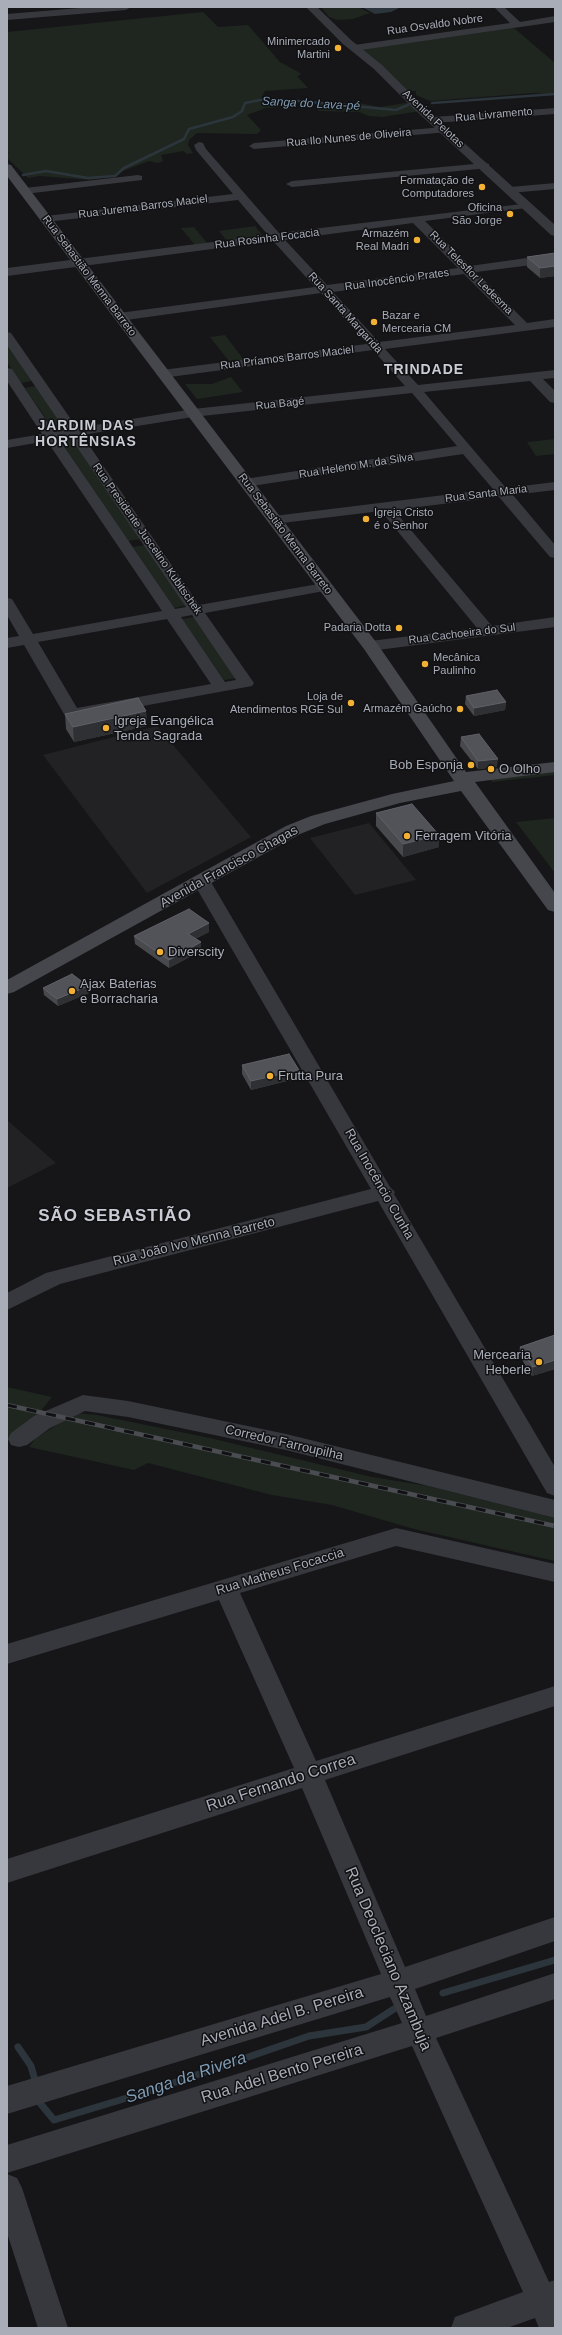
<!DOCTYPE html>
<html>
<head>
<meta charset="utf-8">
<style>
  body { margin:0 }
  #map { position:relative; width:562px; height:2335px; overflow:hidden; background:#161618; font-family:Arial,sans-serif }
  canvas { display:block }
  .frame { position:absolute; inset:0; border:8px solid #a8adb8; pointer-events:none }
</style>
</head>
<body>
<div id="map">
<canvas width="562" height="2335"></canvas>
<div class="frame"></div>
</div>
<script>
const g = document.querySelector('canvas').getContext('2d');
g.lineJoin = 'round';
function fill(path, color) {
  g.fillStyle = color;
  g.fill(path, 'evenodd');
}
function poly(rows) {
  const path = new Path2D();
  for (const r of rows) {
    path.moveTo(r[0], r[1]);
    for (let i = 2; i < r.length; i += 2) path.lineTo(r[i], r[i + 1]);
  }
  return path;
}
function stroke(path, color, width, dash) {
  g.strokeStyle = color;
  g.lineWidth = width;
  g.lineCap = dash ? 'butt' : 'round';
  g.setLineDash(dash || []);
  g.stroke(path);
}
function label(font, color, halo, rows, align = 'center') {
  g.font = font + ' Arial,sans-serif';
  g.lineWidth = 3;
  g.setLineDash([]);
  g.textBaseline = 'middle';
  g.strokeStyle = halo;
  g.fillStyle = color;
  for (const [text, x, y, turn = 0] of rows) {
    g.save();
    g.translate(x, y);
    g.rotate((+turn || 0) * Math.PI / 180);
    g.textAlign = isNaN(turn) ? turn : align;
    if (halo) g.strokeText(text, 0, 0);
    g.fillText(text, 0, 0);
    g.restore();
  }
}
fill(poly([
  [157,726,251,837,147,893,43,755],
  [369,823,416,880,355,895,310,838],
  [7,1120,56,1163,7,1188]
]), '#222225');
fill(poly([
  [321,7,358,7,370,13,353,19,338,20,329,17],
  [203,12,218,27,248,25,280,62,302,74,297,76,308,88,265,91,261,98,284,98,295,106,266,108,247,115,261,130,257,134,197,133,189,140,188,145,193,153,187,154,183,151,161,155,163,161,158,163,149,161,120,172,115,176,90,180,40,176,28,178,7,158,7,154,9,153,7,151,7,32],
  [514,28,555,63,555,94,533,93,430,101,416,95,416,91,402,92,357,50],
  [412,102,421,111,382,117,369,116,359,112,319,111,316,108,317,103,358,103,380,107],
  [255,226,263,236,227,241,219,231],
  [194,227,207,243,195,245,181,228],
  [225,335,244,360,229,361,210,337],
  [7,344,32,381,21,383,7,362],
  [231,377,243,392,197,399,185,384,212,384],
  [36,386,64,428,53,429,25,388],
  [71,438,141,539,128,541,60,440],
  [555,439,555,454,536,456,527,442],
  [145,545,187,605,174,608,133,547],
  [195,617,237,678,224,680,182,619],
  [555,770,555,775,492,782,490,778],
  [555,818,555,873,516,822],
  [7,1387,52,1397,36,1417,7,1439],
  [75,1413,97,1415,210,1438,372,1477,428,1486,555,1518,555,1561,414,1529,332,1505,272,1495,148,1463,134,1470,29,1447,36,1438]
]), '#1e261f');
fill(poly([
  [362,7,401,7,391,12,375,14]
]), '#2c353c');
stroke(poly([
  [432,103,555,94],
  [23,175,46,171,88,178,115,176,124,168,184,139,189,129,233,117,242,111,245,103,260,100,299,101,396,110,408,105]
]), '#2c353c', 2.5);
stroke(poly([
  [443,1993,555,1960],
  [18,2047,31,2066,36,2084],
  [39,2097,40,2103,54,2120,150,2091,309,2036,366,2027,394,2009]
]), '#2c353c', 7);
fill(poly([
  [92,7,131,7,126,10,7,20,7,14,92,7],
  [494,7,504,7,520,22,555,16,555,22,354,51,349,48,354,45,510,23,494,7],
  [555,108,555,114,434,123,429,120,434,117,555,108],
  [444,127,448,128,448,132,254,149,249,146,254,143,444,127],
  [199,142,203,143,206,149,279,233,530,203,532,205,526,208,425,221,470,266,555,254,555,262,476,272,527,323,555,319,555,327,385,349,418,385,555,370,555,378,543,379,555,391,555,403,550,402,530,381,424,392,506,488,555,482,555,490,513,495,555,545,555,558,550,557,499,497,394,510,492,626,555,617,555,627,370,651,365,649,362,646,365,643,370,641,477,628,381,511,274,524,267,520,274,516,493,489,463,454,245,487,238,483,245,479,457,446,412,393,193,417,82,435,199,605,324,583,331,587,324,591,205,613,254,683,252,686,72,719,66,717,64,714,24,645,7,648,7,638,19,636,7,615,7,598,12,599,33,634,162,611,47,441,7,448,7,440,42,434,7,381,7,368,12,369,54,432,65,430,7,345,7,332,11,333,77,428,193,409,405,386,373,350,162,378,156,374,162,370,367,344,321,293,119,321,113,317,119,313,315,287,273,241,7,276,7,268,268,235,238,200,46,222,40,219,46,216,233,194,196,150,194,145,199,142],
  [413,223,458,268,327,285,285,240,413,223],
  [464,274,515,325,379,342,333,292,464,274],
  [70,437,186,607,175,609,59,439,70,437],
  [192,615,236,680,225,682,181,617,192,615],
  [167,619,211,684,77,708,38,642,167,619],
  [485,163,489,164,489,168,292,187,286,184,292,181,485,163],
  [138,175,142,176,142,180,25,194,19,191,25,188,138,175],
  [555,183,555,189,510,193,504,190,510,187,555,183],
  [202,877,208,878,211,882,390,1187,395,1192,394,1194,555,1467,555,1496,547,1493,378,1201,60,1284,7,1310,7,1293,46,1273,371,1189,193,882,196,878,202,877],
  [83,1395,128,1401,286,1434,555,1500,555,1518,286,1450,128,1417,85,1411,50,1428,27,1445,19,1447,11,1445,8,1439,11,1433,34,1416,83,1395],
  [396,1528,555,1564,555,1582,396,1546,240,1593,316,1761,555,1686,555,1706,325,1780,405,1967,555,1917,555,1941,415,1989,426,2016,555,1973,555,1999,436,2038,549,2282,555,2280,555,2328,539,2328,535,2318,507,2328,451,2328,455,2317,523,2292,412,2046,7,2173,7,2145,402,2023,390,1997,7,2114,7,2086,381,1974,302,1788,7,1883,7,1859,294,1768,219,1600,7,1664,7,1644,396,1528],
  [7,2174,17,2178,22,2188,68,2328,38,2328,7,2233,7,2174]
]), '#37383d');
fill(poly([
  [306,7,317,7,351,40,382,65,421,104,555,225,555,236,551,235,413,108,374,69,343,44,306,7]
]), '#37383d');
fill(poly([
  [7,164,11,165,376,642,466,772,555,762,555,772,475,782,555,893,555,912,548,910,461,791,400,803,325,824,300,834,14,992,7,994,7,980,286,826,311,816,392,794,454,781,364,649,7,176,7,164]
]), '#45474d');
const rail = poly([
  [7,1405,555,1526]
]);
stroke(rail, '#4a4c52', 4.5);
stroke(rail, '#111113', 3, [10]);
fill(poly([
  [555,253,555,276,540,278,527,267,527,257],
  [466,696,506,702,505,710,474,716,465,704],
  [146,711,147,726,74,742,66,729,65,714],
  [461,737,497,767,478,769,460,746],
  [376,813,439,847,403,857,376,826],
  [209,923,209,932,195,939,201,942,201,951,169,968,135,944,134,936],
  [88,986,89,993,58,1006,44,995,43,988],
  [242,1065,299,1070,299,1078,251,1090,242,1074],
  [555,1335,555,1369,532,1376,519,1355,520,1347]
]), '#47494d');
fill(poly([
  [555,266,555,276,540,278,540,268],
  [506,702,505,710,474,716,474,708],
  [146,711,147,726,74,742,73,727],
  [498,759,497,767,478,769,478,761],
  [439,835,439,847,403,857,403,844],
  [209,923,209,932,188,942,188,934],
  [201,942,201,951,169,968,169,960],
  [88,986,89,993,58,1006,57,999],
  [299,1070,299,1078,251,1090,251,1081],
  [555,1360,555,1369,532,1376,533,1367]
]), '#2f3033');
const building = poly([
  [555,253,555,266,540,268,527,257,555,253],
  [497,690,506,702,474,708,466,696,497,690],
  [138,698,146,711,73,727,65,714,138,698],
  [479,734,498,759,478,761,461,737,479,734],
  [412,804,439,835,403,844,376,813,412,804],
  [189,909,209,923,188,934,201,942,169,960,134,936,189,909],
  [72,974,88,986,57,999,43,988,72,974],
  [289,1054,299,1070,251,1081,242,1065,289,1054],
  [555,1335,555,1360,533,1367,520,1347,555,1335]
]);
fill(building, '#525359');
stroke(building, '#5f6168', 1);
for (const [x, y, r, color] of [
  [338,48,4,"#f2b134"],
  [482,187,4,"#f2b134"],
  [510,214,4,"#f2b134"],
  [417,240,4,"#f2b134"],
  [374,322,4,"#f2b134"],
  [366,519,4,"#f2b134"],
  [399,628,4,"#f2b134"],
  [425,664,4,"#f2b134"],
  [351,703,4,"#f2b134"],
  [460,709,4,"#f2b134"],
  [106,728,4,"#f2b134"],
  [471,765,4,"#f2b134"],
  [491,769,4,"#f2b134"],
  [407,836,4,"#f2b134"],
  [160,952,4,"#f2b134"],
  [72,991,4,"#f2b134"],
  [270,1076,4,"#f2b134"],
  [539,1362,4,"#f2b134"]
]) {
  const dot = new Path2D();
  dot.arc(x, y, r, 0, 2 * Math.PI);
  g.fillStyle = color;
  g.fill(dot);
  stroke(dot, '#111113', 1.5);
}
label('11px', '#a8adb8', '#111113', [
  ["Rua Osvaldo Nobre",435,25,-8],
  ["Rua Livramento",494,115,-5],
  ["Avenida Pelotas",433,119,43],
  ["Rua Ilo Nunes de Oliveira",349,138,-5],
  ["Rua Jurema Barros Maciel",143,207,-7],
  ["Rua Rosinha Focacia",267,239,-7],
  ["Rua Telesflor Ledesma",471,273,45],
  ["Rua Sebastião Menna Barreto",89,276,53],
  ["Rua Inocêncio Prates",397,280,-8],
  ["Rua Santa Margarida",345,313,48],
  ["Rua Príamos Barros Maciel",287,358,-7],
  ["Rua Bagé",280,404,-6],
  ["Rua Heleno M. da Silva",356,466,-9],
  ["Rua Santa Maria",486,494,-7],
  ["Rua Sebastião Menna Barreto",285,534,53],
  ["Rua Presidente Juscelino Kubitschek",147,539,55],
  ["Rua Cachoeira do Sul",462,634,-7]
]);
label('11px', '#a8adb8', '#111113', [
  ["Minimercado",330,42],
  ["Martini",330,55],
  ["Formatação de",474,181],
  ["Computadores",474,194],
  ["Oficina",502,208],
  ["São Jorge",502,221],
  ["Armazém",409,234],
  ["Real Madri",409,247],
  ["Bazar e",382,316,"left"],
  ["Mercearia CM",382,329,"left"],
  ["Igreja Cristo",374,513,"left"],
  ["é o Senhor",374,526,"left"],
  ["Padaria Dotta",391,628],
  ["Mecânica",433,658,"left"],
  ["Paulinho",433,671,"left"],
  ["Loja de",343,697],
  ["Atendimentos RGE Sul",343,710],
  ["Armazém Gaúcho",452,709]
], 'right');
label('italic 12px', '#7f9bb3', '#111113', [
  ["Sanga do Lava-pé",311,104,3]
]);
label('13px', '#a8adb8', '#111113', [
  ["Igreja Evangélica",114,721],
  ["Tenda Sagrada",114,736],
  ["Bob Esponja",463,765,"right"],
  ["O Olho",499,769],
  ["Ferragem Vitória",415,836],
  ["Diverscity",168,952],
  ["Ajax Baterias",80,984],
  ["e Borracharia",80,999],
  ["Frutta Pura",278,1076],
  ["Mercearia",531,1355,"right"],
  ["Heberle",531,1370,"right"]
], 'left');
label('13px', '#a8adb8', '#111113', [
  ["Avenida Francisco Chagas",229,867,-29],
  ["Rua Inocêncio Cunha",379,1184,60],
  ["Rua João Ivo Menna Barreto",194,1242,-14],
  ["Corredor Farroupilha",284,1443,13],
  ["Rua Matheus Focaccia",280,1572,-17]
]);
g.letterSpacing = '1px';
label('bold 14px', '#c9ccd4', '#111113', [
  ["TRINDADE",424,370],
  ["JARDIM DAS",86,426],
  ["HORTÊNSIAS",86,442]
]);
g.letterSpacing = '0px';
label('16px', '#a8adb8', '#111113', [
  ["Rua Fernando Correa",281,1783,-18],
  ["Rua Deocleciano Azambuja",388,1959,67],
  ["Avenida Adel B. Pereira",282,2017,-17],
  ["Rua Adel Bento Pereira",282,2074,-17]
]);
g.letterSpacing = '1px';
label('bold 17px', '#c9ccd4', '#111113', [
  ["SÃO SEBASTIÃO",115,1216]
]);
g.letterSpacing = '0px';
label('italic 17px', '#7f9bb3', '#111113', [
  ["Sanga da Rivera",186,2078,-19]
]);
</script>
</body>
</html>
